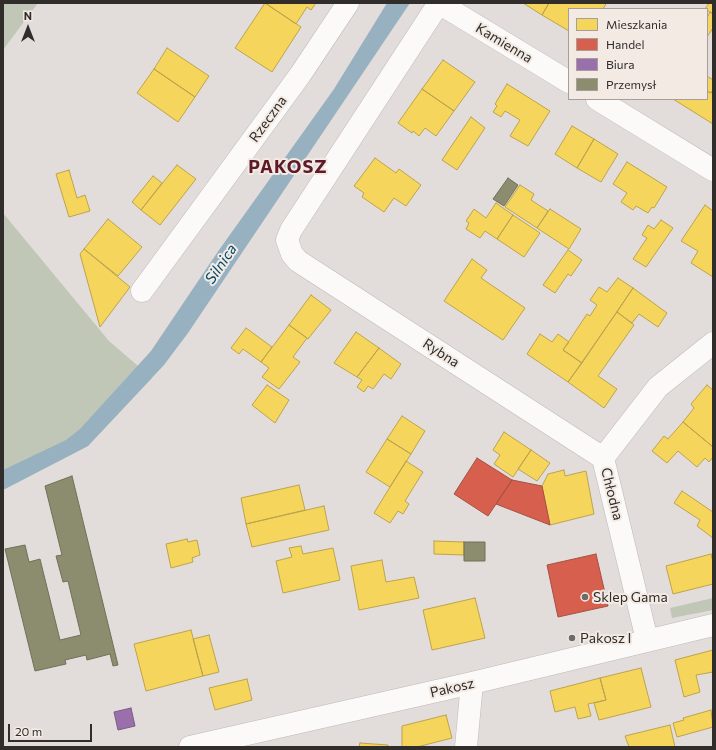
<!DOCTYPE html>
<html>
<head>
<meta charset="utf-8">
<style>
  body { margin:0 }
  #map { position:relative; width:716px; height:750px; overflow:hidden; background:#e2ddda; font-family:Commissioner,sans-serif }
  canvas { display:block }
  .frame { position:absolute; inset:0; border:4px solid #302d2b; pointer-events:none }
  .legend { position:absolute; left:568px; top:8px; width:140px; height:92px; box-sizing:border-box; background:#f3eae4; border:1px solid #a59e9a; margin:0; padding:5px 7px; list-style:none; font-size:12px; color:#302d2b }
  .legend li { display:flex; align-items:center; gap:8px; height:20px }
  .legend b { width:20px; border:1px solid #a59e9a }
  .north { position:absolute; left:8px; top:8px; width:40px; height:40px; -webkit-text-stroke:3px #f3eae4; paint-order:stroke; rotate:0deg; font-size:11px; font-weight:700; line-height:16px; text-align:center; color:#302d2b }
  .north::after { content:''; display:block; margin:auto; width:14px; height:18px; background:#302d2b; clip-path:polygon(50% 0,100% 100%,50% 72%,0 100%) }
  .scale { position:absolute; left:8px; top:724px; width:84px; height:18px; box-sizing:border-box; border:2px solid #302d2b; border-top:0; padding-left:5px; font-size:12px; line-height:14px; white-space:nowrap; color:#302d2b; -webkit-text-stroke:3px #f3eae4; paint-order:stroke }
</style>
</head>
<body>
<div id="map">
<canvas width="716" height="750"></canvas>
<div class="frame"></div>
<ul class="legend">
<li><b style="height:11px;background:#f6d55c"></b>Mieszkania</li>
<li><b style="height:11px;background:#d6604d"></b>Handel</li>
<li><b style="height:11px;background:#9970ab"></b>Biura</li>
<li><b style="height:11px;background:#8c8c6e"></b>Przemysł</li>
</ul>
<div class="north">N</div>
<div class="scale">20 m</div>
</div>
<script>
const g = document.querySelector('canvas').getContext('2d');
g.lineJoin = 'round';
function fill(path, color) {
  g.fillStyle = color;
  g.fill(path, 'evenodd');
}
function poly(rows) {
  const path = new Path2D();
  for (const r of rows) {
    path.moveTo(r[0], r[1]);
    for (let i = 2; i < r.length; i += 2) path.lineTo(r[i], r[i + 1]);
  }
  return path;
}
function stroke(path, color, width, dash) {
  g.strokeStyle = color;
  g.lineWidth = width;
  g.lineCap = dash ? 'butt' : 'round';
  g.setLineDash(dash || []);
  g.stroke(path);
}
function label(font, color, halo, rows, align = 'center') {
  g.font = font + ' Commissioner,sans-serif';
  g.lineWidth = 4;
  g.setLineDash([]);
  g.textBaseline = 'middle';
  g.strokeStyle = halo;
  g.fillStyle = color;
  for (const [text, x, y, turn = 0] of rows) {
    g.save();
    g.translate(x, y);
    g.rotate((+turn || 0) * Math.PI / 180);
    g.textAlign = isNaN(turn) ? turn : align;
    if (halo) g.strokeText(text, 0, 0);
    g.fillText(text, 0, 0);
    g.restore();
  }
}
fill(poly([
  [3,3,38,3,3,50],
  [3,213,109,341,152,378,88,446,3,490],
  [713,598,713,610,672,618,670,608]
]), '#c0c7b7');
fill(poly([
  [387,3,410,3,188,333,164,365,88,446,3,490,3,470,66,440,80,429,151,351,219,250,334,89]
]), '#98b1c1');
const homes = poly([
  [265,3,301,27,272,72,235,48,265,3],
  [265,3,316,3,311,10,307,7,296,24,265,3],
  [523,3,549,3,542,15,523,3],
  [549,3,604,3,606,4,603,9,569,9,569,31,542,15,549,3],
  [709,3,713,3,713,14,705,9,709,3],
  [710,12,713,14,713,28,707,37,707,18,710,12],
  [167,48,209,76,195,97,154,69,167,48],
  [443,60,475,82,454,111,422,89,443,60],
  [154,69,195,97,178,122,137,93,154,69],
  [707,76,713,80,713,90,711,93,707,91,707,76],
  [507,84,550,111,528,146,510,136,520,120,505,111,501,117,493,112,497,106,495,104,507,84],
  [422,89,454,111,436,136,425,128,419,136,413,131,412,133,398,123,422,89],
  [713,90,713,124,673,99,707,99,707,91,711,93,713,90],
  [471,117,485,128,457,170,442,160,471,117],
  [572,126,594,139,577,168,555,154,572,126],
  [594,139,618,154,601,182,577,168,594,139],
  [375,158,396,173,399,169,421,185,406,206,394,198,384,212,362,197,364,193,354,186,375,158],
  [627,162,667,187,654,208,652,207,648,213,636,206,633,210,621,202,627,193,613,184,627,162],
  [177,165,196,179,160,225,141,210,177,165],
  [69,170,77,198,85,195,90,211,69,217,56,174,69,170],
  [153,176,162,183,141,210,132,202,153,176],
  [520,185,534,194,531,200,548,211,537,228,505,207,520,185],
  [496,203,513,215,497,239,485,231,480,238,466,229,469,223,466,221,474,209,486,218,496,203],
  [705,205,713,211,713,277,691,263,698,251,681,241,705,205],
  [550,209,581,229,569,249,537,228,550,209],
  [513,215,540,233,524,257,497,239,513,215],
  [108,219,142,247,118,276,84,249,108,219],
  [661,220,673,228,646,267,633,259,647,238,642,235,648,225,654,229,661,220],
  [84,249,130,287,100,327,80,254,84,249],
  [568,250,582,260,571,276,568,274,555,293,543,285,568,250],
  [472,259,487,270,481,278,525,308,503,340,444,301,472,259],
  [618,278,633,288,582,363,563,350,587,314,590,316,597,305,590,300,599,287,607,292,618,278],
  [633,288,667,313,658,327,639,314,632,323,617,312,633,288],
  [311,295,331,310,308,339,289,325,311,295],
  [617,312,634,325,598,376,617,389,604,408,568,382,617,312],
  [289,325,307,338,293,357,300,362,279,389,262,377,269,368,261,362,289,325],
  [246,328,272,347,261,362,243,349,239,354,231,348,246,328],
  [356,332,379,348,357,377,334,363,356,332],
  [540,334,552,342,558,334,569,342,563,350,582,363,568,382,527,354,540,334],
  [379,348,401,364,391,379,384,374,373,389,368,386,364,392,357,387,362,380,357,377,379,348],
  [267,385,289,400,275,423,252,405,267,385],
  [707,385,713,390,713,447,683,422,694,408,691,404,707,385],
  [402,416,425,431,411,454,387,439,402,416],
  [683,422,713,447,713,457,709,462,705,458,697,467,678,451,667,463,652,451,664,436,668,439,683,422],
  [504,432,531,450,513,477,494,464,500,455,493,450,504,432],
  [387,439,411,454,390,487,366,472,387,439],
  [531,450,550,463,537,481,518,469,531,450],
  [406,461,423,472,405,501,409,504,403,514,398,511,390,523,374,513,406,461],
  [564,470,565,476,586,471,594,514,550,525,542,486,548,474,564,470],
  [299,485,305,510,246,524,241,498,299,485],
  [682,491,713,512,713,538,697,526,700,520,674,503,682,491],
  [324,506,329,530,252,547,246,524,324,506],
  [187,539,188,542,197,540,200,555,192,558,193,562,171,568,166,544,187,539],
  [434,541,464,542,464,555,434,554,434,541],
  [301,546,303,554,333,548,340,580,283,593,276,561,292,557,289,548,301,546],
  [711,554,713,562,713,584,673,594,666,566,711,554],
  [382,560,386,582,414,577,419,598,359,610,351,566,382,560],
  [475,598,485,638,432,650,423,610,475,598],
  [191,630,203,676,146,691,134,644,191,630],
  [209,635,219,672,203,676,193,639,209,635],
  [713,650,713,672,696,675,700,692,684,697,675,660,713,650],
  [641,668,651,707,599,720,594,703,606,700,600,678,641,668],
  [600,678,606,700,588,704,591,716,578,719,575,707,555,712,550,691,600,678],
  [247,679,252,700,215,710,209,688,247,679],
  [711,710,713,727,677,737,673,723,684,720,683,718,711,710],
  [446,715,452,738,417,747,402,747,402,726,446,715],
  [670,725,675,747,629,747,625,736,670,725],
  [360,743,388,745,388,747,359,747,360,743]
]);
fill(homes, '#f6d55c');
stroke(homes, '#bba34d', 1);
const shops = poly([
  [477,458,512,480,488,516,454,494,477,458],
  [512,480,542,486,550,525,496,504,512,480],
  [596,554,608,606,558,617,547,565,596,554]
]);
fill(shops, '#d6604d');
stroke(shops, '#a45143', 1);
const offices = poly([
  [131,708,135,726,118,730,114,712,131,708]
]);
fill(offices, '#9970ab');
stroke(offices, '#7a5c85', 1);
const industry = poly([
  [508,178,518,185,504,206,493,199,508,178],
  [72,476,118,665,113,666,110,654,87,660,86,655,65,660,66,664,35,671,5,549,25,545,29,562,40,559,60,640,81,635,68,581,63,582,56,556,62,555,45,486,72,476],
  [464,542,485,542,485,561,464,561,464,542]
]);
fill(industry, '#8c8c6e');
stroke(industry, '#70705a', 1);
const street = poly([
  [439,3,291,230,287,240,292,254,298,261,603,458],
  [439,3,569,82],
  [597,99,713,170],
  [142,291,300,75,348,3],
  [647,640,603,458,658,387,713,343],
  [190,747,472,683,713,625],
  [466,747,472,683]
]);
stroke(street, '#bdb9b7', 23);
stroke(street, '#fbfaf9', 22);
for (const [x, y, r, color] of [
  [585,597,4,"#6e6b68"],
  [572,638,4,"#6e6b68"]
]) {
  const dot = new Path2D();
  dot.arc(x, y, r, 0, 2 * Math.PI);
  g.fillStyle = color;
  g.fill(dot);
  stroke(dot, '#f3eae4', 1.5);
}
label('14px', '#302d2b', '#f3eae4', [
  ["Kamienna",504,43,31],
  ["Rzeczna",268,119,-54],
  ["Rybna",441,353,33],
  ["Chłodna",612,494,76],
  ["Pakosz",452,688,-13]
]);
label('14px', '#302d2b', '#f3eae4', [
  ["Sklep Gama",593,597],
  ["Pakosz I",580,638]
], 'left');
label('italic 15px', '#004a6c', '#f3eae4', [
  ["Silnica",221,264,-56]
]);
g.letterSpacing = '1px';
label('bold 18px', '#5f1a28', '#f3eae4', [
  ["PAKOSZ",288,167]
]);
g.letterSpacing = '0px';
</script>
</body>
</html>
